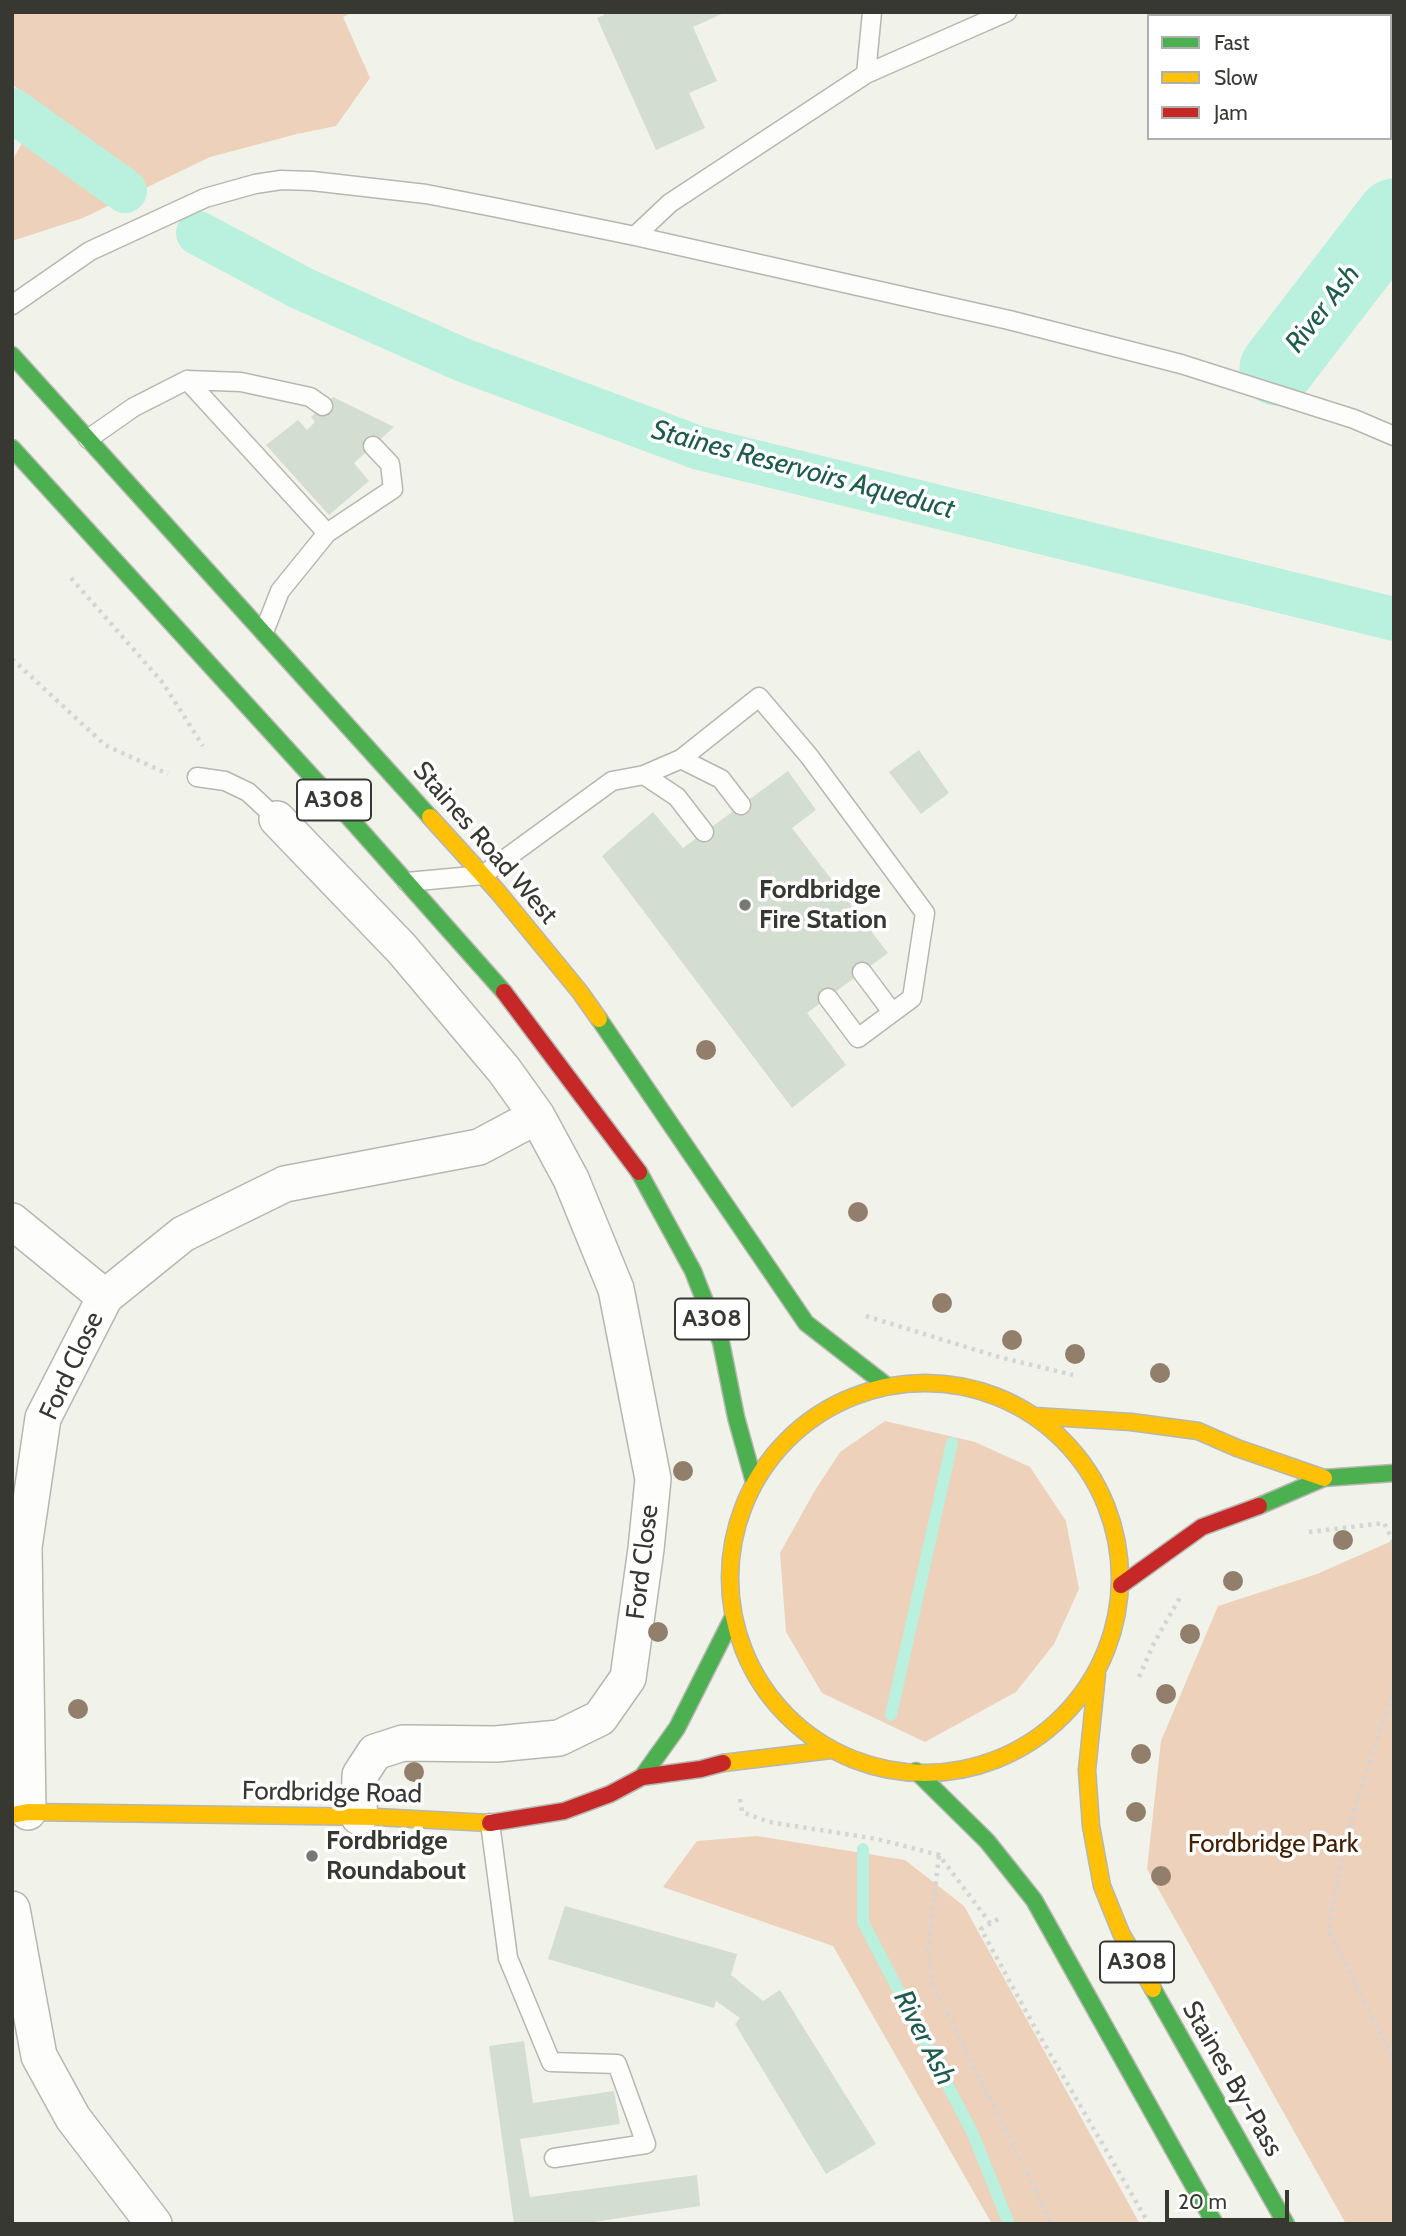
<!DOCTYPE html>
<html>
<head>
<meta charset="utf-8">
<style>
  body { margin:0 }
  #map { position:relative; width:1406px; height:2236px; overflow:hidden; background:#f1f3ea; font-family:Cabin,sans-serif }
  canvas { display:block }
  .frame { position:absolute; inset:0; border:14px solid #373832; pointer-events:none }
  .legend { position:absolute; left:1147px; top:14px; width:245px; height:126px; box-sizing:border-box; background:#fff; border:2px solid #afafad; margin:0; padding:9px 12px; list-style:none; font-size:21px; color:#373832 }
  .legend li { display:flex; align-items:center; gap:14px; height:35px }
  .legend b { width:35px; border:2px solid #afafad }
  .scale { position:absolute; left:1165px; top:2190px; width:124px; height:32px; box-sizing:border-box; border:4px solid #373832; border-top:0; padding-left:9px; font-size:21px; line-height:24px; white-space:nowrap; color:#373832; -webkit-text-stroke:5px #fff; paint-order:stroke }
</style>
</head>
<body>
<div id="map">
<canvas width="1406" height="2236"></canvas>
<div class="frame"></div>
<ul class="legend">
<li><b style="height:9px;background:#4caf50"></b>Fast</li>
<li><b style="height:9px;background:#ffc107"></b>Slow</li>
<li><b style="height:9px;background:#c62828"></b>Jam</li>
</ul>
<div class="scale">20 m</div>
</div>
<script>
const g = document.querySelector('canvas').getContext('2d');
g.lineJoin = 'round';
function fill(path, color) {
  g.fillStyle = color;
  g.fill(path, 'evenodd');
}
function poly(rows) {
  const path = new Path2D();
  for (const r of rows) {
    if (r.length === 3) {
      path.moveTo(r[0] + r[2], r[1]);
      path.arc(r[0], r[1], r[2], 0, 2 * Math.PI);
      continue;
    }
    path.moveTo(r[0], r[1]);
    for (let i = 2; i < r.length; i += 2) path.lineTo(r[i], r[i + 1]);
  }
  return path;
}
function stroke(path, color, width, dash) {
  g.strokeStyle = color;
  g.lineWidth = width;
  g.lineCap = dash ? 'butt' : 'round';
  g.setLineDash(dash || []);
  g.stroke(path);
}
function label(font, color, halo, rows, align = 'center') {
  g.font = font + ' Cabin,sans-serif';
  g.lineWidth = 7;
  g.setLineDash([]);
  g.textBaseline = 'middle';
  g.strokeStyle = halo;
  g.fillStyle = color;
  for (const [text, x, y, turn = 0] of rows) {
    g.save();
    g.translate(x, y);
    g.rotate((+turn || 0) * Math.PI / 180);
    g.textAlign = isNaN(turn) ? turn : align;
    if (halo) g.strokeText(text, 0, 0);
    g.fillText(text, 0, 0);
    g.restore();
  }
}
fill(poly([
  [12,12,354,12,343,17,370,78,336,126,297,134,210,157,83,218,12,241,12,161,41,109,12,84],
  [885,1421,975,1442,1030,1467,1066,1521,1079,1589,1054,1644,1016,1692,925,1742,822,1693,786,1632,780,1553,814,1492,840,1452],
  [1394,1540,1394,2224,1346,2224,1147,1869,1161,1741,1218,1606,1317,1574],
  [757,1836,905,1860,964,1906,1140,2224,992,2224,833,1946,663,1887,697,1841]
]), '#edd1ba');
stroke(poly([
  [891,1715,952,1443],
  [863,1849,863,1922,973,2134,1009,2224]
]), '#b9f0de', 12);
stroke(poly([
  [12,110,125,191],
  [198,233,301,288,463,360,699,448,1394,619]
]), '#b9f0de', 44);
stroke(poly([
  [1277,368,1394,216]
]), '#b9f0de', 75);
fill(poly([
  [603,12,726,12,693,27,717,81,689,93,705,128,656,150,597,18,604,15],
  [333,397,394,427,354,463,369,481,329,515,266,445,298,420,307,430,315,422,311,417],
  [919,750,949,793,921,814,889,772],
  [788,771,816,810,792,828,888,953,807,1013,846,1065,792,1108,602,856,653,812,683,848],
  [565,1906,737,1954,731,1975,763,2001,780,1990,876,2144,826,2174,735,2024,740,2018,716,2001,714,2008,548,1959],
  [524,2041,533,2103,614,2091,620,2124,520,2139,530,2197,697,2175,700,2206,580,2224,514,2224,489,2046]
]), '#d3ddd0');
const lane = poly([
  [866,74,1007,12],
  [635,236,670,203,866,74,872,12],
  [12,305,90,251,205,198,255,184,281,180,312,181,426,194,498,208,635,236,1009,320,1181,364,1354,419,1394,436],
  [187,380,241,382,310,397,323,406],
  [88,439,134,407,187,380,327,533,280,591,264,632],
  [327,533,393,489,390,464,373,446],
  [681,759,721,779,741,805],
  [644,775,677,797,704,832],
  [197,777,225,781,248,792,277,819],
  [407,882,483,875,612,781,644,775,681,759,759,697,809,756,925,913,912,998,858,1038,828,998],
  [862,972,892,1012],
  [490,1823,508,1958,551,2062,617,2064,646,2144,554,2158]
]);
const street = poly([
  [277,819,402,949,504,1070,537,1116,571,1179,616,1289,653,1479,646,1549,628,1678,600,1718,559,1738,496,1744,403,1743,375,1752,360,1775,359,1817],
  [12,1221,105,1297],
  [28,1812,24,1547,43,1418,105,1297,183,1234,285,1184,479,1147,537,1116],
  [12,1909,39,2056,73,2118,154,2224]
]);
const fast = poly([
  [12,355,430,817],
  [12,448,346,814,504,992],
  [599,1019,806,1323,887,1386],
  [639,1172,693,1271,721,1342,736,1417,754,1482],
  [1259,1506,1324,1478,1394,1473],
  [916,1771,987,1841,1034,1900,1215,2224],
  [642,1777,677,1728,733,1617],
  [1153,1989,1286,2224]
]);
const slow = poly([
  [430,817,498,892,580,992,599,1019],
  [925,1578,195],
  [1034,1416,1131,1422,1198,1431,1237,1448,1324,1478],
  [1097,1674,1087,1770,1091,1826,1102,1886,1121,1933,1153,1989],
  [723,1763,831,1750],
  [12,1815,28,1812,376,1817,490,1823]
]);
const jam = poly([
  [504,992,639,1172],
  [1121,1585,1202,1527,1259,1506],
  [490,1823,564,1811,610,1794,642,1777,701,1769,723,1763]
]);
stroke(lane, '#b6b7b0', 21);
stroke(street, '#b6b7b0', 38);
stroke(fast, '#b6b7b0', 19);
stroke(slow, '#b6b7b0', 19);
stroke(jam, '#b6b7b0', 19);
stroke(poly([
  [71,578,163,683,203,746],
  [12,659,105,745,168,774],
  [866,1316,999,1357,1073,1375],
  [1309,1532,1384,1523,1394,1543],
  [1139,1677,1154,1643,1182,1594],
  [1394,1687,1348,1830,1328,1930,1394,2060],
  [740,1799,742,1812,769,1822,877,1839,939,1855,990,1923],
  [939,1856,928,1950,932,1983,1030,2179,1051,2224],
  [998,1919,981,1929,1034,2026,1149,2224]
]), '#d5d6d3', 4.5, [3.5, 5]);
stroke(lane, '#fdfdfc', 18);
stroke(street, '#fdfdfc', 35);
stroke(fast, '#4caf50', 16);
stroke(slow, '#ffc107', 16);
stroke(jam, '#c62828', 16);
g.fillStyle = '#927f6b';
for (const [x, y] of [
  [706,1050],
  [858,1212],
  [942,1303],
  [1012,1340],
  [1075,1354],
  [1160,1373],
  [683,1471],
  [1343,1540],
  [1233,1581],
  [658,1632],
  [1190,1634],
  [1166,1694],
  [78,1709],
  [1141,1754],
  [414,1772],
  [1136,1812],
  [1161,1876]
]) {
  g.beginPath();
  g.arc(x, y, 10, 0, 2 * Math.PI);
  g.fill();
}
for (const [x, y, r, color] of [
  [745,905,7,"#787972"],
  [312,1856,7,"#787972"]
]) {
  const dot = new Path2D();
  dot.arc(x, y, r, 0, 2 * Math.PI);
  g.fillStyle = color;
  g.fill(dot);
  stroke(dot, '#fff', 2.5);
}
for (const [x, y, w] of [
  [334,800,74],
  [712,1319,74],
  [1137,1962,74]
]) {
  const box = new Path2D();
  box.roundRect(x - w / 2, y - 20.5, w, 41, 5);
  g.fillStyle = '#fff';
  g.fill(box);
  stroke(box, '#373832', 2);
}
label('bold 24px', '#373832', null, [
  ["A308",334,800],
  ["A308",712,1319],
  ["A308",1137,1962]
]);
label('26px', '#373832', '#fff', [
  ["Staines Road West",485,843,49],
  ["Ford Close",72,1366,-65],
  ["Ford Close",643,1562,-83],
  ["Fordbridge Road",332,1793,1],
  ["Staines By-Pass",1232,2079,60]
]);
label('bold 26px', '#373832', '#fff', [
  ["Fordbridge",759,890],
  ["Fire Station",759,920],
  ["Fordbridge",326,1841],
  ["Roundabout",326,1871]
], 'left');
label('26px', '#442003', '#fff', [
  ["Fordbridge Park",1273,1844]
]);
label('italic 28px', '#1e5c4e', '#fff', [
  ["River Ash",1323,309,-52],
  ["Staines Reservoirs Aqueduct",803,470,15],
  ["River Ash",924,2038,63]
]);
</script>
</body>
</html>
